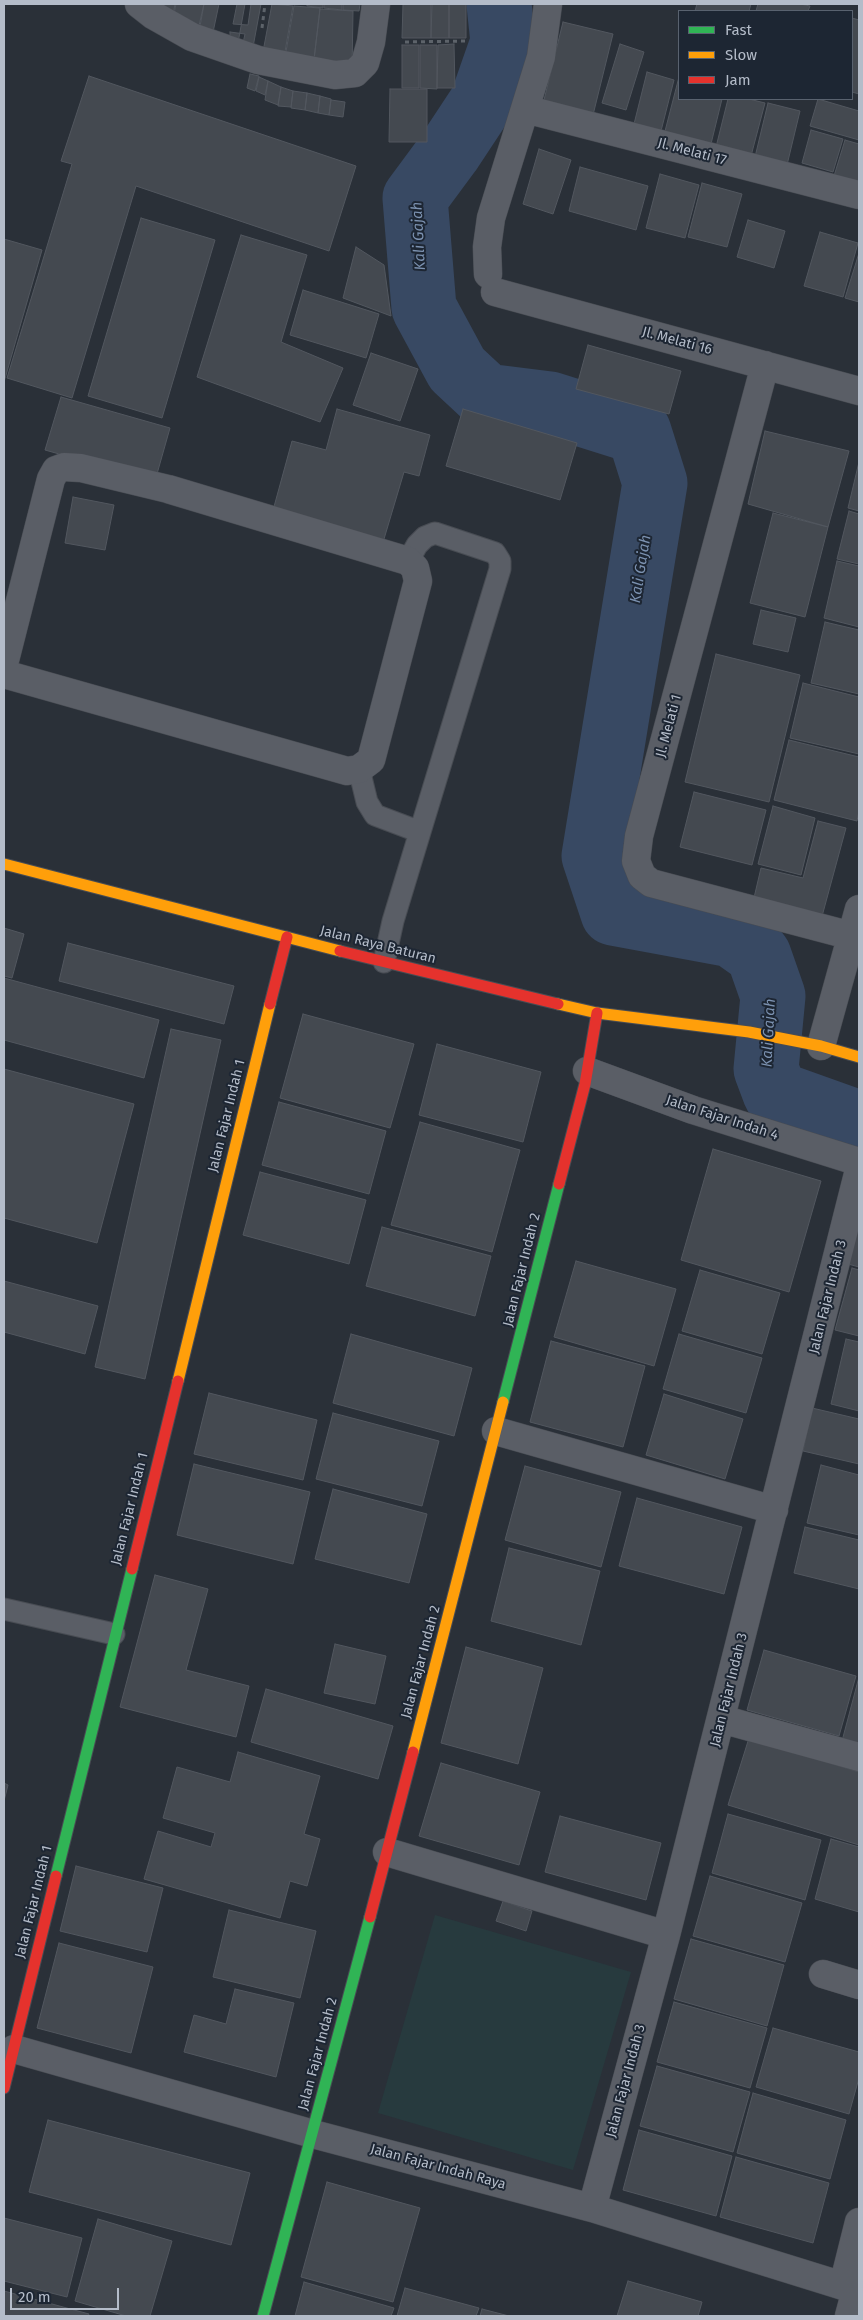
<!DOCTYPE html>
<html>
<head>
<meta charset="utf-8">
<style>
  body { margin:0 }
  #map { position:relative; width:863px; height:2320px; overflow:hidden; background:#2a3038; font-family:"Fira Sans",sans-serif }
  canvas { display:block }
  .frame { position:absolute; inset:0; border:5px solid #b4bcc9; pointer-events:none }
  .legend { position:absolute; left:678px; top:10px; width:175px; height:90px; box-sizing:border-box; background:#1d2633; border:1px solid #59626f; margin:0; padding:6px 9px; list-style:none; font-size:15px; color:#b4bcc9 }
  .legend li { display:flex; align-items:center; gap:10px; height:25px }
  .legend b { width:25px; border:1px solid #59626f }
  .scale { position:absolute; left:10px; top:2288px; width:109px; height:22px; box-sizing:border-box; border:2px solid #b4bcc9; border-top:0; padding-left:6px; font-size:15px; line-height:18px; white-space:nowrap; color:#b4bcc9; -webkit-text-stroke:4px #1d2633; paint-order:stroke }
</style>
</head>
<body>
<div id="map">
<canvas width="863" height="2320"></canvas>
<div class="frame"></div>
<ul class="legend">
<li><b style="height:6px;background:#30b455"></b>Fast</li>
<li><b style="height:6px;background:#ff9f0a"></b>Slow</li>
<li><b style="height:6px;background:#e5322d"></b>Jam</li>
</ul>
<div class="scale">20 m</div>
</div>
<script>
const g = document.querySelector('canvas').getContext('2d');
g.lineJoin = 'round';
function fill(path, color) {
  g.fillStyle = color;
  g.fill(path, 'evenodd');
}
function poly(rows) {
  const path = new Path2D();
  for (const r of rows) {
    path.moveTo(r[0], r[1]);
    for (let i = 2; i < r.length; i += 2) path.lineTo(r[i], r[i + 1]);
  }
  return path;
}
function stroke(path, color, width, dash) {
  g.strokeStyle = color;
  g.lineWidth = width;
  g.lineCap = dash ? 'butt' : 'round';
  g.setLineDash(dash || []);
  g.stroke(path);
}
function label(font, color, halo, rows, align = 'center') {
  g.font = font + ' "Fira Sans",sans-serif';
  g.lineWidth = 4;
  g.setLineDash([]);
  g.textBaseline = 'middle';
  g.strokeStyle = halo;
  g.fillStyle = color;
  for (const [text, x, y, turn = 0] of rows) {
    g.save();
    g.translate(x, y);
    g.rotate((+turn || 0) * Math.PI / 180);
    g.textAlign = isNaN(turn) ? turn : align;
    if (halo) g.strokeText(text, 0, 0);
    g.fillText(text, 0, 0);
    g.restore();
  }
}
fill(poly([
  [435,1915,631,1972,573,2170,378,2113]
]), '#273a3e');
stroke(poly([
  [499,4,503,42,482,102,449,152,415,198,424,308,457,369,486,396,550,404,639,432,655,483,594,856,613,913,732,935,756,952,759,956,773,996,766,1069,775,1093,859,1123]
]), '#384963', 65);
const building = poly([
  [147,4,176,4,173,18,147,4],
  [175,4,204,4,198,30,172,21,175,4],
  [204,4,219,4,212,37,199,32,204,4],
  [237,4,251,4,248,25,233,24,237,4],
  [245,4,261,4,253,47,238,43,245,4],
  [272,4,293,6,283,63,262,57,272,4],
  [307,4,323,4,323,8,307,6,307,4],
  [324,4,342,4,342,10,324,8,324,4],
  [343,4,360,4,359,11,343,10,343,4],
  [403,4,431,4,431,38,402,38,403,4],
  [432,4,449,4,449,38,431,38,432,4],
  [449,4,466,4,466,38,449,38,449,4],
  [697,4,751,4,749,11,695,11,697,4],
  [758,4,800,4,810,6,808,11,756,11,758,4],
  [294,6,320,8,313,68,284,63,294,6],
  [320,9,353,11,352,70,313,68,320,9],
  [852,18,859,20,859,94,852,92,852,18],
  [563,22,613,34,593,115,543,104,563,22],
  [230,32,245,34,241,52,230,48,230,32],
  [454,44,455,88,437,88,438,45,454,44],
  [620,44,644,52,626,110,602,103,620,44],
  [402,45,419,45,419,88,402,88,402,45],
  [420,45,437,45,437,89,420,88,420,45],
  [647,72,674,80,661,131,634,124,647,72],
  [250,74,259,76,255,91,247,88,250,74],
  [89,76,356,166,329,251,136,186,72,398,7,378,72,164,61,161,89,76],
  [259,77,268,81,265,95,256,91,259,77],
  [679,77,679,99,722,99,710,148,664,135,679,77],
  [268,81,281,87,278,105,265,100,268,81],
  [281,87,293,91,291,107,278,106,281,87],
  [390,89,427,89,427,142,389,142,390,89],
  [293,91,307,93,305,110,291,108,293,91],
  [307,93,320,96,318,113,305,110,307,93],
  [320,96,331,99,329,115,318,113,320,96],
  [728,99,749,99,765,103,751,156,716,147,728,99],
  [818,99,859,111,859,140,810,126,818,99],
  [331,100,345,102,343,117,329,115,331,100],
  [768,103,800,111,787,165,755,157,768,103],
  [811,130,843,139,833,172,802,163,811,130],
  [845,140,859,144,859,184,834,176,845,140],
  [539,149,571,160,553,214,523,204,539,149],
  [580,167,648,186,636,230,569,211,580,167],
  [660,174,699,185,685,238,646,228,660,174],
  [702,183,742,194,727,247,688,237,702,183],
  [141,218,215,240,162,418,88,396,141,218],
  [748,220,785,231,774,268,737,257,748,220],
  [820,232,858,243,843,297,804,286,820,232],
  [241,235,307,255,281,342,343,368,320,422,197,377,241,235],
  [4,239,42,250,4,382,4,239],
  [356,247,384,265,391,316,343,298,356,247],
  [859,253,859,302,845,298,859,253],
  [303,290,379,314,366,358,290,335,303,290],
  [588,345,681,371,669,414,576,389,588,345],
  [371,353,418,369,400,421,353,405,371,353],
  [61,397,170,428,155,481,45,450,61,397],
  [337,409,430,435,419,476,404,472,384,539,306,525,272,514,292,441,326,450,337,409],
  [463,409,577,443,560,500,446,466,463,409],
  [765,431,849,451,828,527,748,504,765,431],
  [859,462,859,511,848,508,859,462],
  [73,497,114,505,105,550,65,543,73,497],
  [849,511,859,514,859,564,837,559,849,511],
  [773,513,828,527,805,617,750,603,773,513],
  [837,561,859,566,859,627,824,618,837,561],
  [761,610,796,618,788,652,753,644,761,610],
  [825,622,859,630,859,694,811,683,825,622],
  [716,654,800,675,769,802,685,782,716,654],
  [803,683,859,697,859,754,790,738,803,683],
  [789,740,859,757,859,811,857,821,774,800,789,740],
  [694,792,766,810,752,865,680,847,694,792],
  [773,806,815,818,801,875,758,864,773,806],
  [818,821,846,828,821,920,753,902,761,868,803,878,818,821],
  [4,928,24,934,12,978,4,976,4,928],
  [68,943,234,986,224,1024,59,981,68,943],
  [4,978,159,1020,144,1078,4,1040,4,978],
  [303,1014,414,1044,390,1128,280,1098,303,1014],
  [171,1029,221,1040,145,1379,95,1367,171,1029],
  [437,1044,541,1072,523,1142,419,1115,437,1044],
  [4,1069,134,1104,97,1243,4,1218,4,1069],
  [279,1102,386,1131,369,1194,262,1165,279,1102],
  [420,1122,520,1150,492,1252,391,1225,420,1122],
  [713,1149,821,1181,789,1292,681,1260,713,1149],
  [260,1172,366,1200,349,1264,243,1235,260,1172],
  [859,1223,859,1267,848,1264,859,1223],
  [382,1227,491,1256,475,1316,366,1286,382,1227],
  [576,1261,676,1289,654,1366,554,1337,576,1261],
  [852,1268,859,1270,859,1336,835,1330,852,1268],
  [700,1270,780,1293,762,1354,682,1331,700,1270],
  [4,1281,98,1306,85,1354,4,1332,4,1281],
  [351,1334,472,1368,454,1436,333,1403,351,1334],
  [679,1334,762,1358,746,1413,663,1389,679,1334],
  [846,1339,859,1342,859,1411,831,1404,846,1339],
  [551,1341,645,1366,623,1447,530,1422,551,1341],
  [209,1393,317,1420,303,1480,194,1454,209,1393],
  [664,1394,743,1419,725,1479,646,1455,664,1394],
  [812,1408,859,1419,859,1464,803,1451,812,1408],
  [333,1413,439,1441,422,1506,316,1479,333,1413],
  [194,1464,310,1492,293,1564,177,1535,194,1464],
  [821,1465,859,1475,859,1535,807,1523,821,1465],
  [525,1466,621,1492,601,1567,505,1540,525,1466],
  [333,1489,427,1514,409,1583,315,1559,333,1489],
  [637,1498,742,1527,724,1594,619,1566,637,1498],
  [805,1527,859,1540,859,1589,794,1573,805,1527],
  [509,1548,600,1571,581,1645,491,1621,509,1548],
  [155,1575,208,1589,186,1670,249,1686,236,1737,120,1707,155,1575],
  [335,1644,386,1656,375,1704,324,1693,335,1644],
  [466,1647,543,1668,518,1764,441,1743,466,1647],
  [764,1650,856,1676,839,1736,747,1710,764,1650],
  [859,1677,859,1746,842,1741,859,1677],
  [266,1689,393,1726,378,1779,251,1742,266,1689],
  [749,1738,859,1772,859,1845,728,1805,749,1738],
  [238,1752,320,1776,304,1834,320,1839,307,1886,290,1881,280,1918,144,1879,158,1831,211,1847,215,1833,163,1818,177,1767,230,1782,238,1752],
  [441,1763,540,1792,519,1865,419,1836,441,1763],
  [4,1783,8,1785,4,1801,4,1783],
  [728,1814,821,1840,805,1900,712,1873,728,1814],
  [560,1816,661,1843,646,1900,545,1872,560,1816],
  [831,1839,859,1847,859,1912,815,1899,831,1839],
  [76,1866,163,1888,147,1952,60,1931,76,1866],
  [710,1876,802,1903,785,1962,693,1936,710,1876],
  [503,1901,532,1911,526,1931,496,1921,503,1901],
  [229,1910,316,1931,300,1998,213,1977,229,1910],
  [691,1939,784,1965,767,2026,674,1999,691,1939],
  [59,1943,153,1967,131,2053,37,2028,59,1943],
  [235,1989,294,2003,276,2077,184,2052,194,2015,226,2024,235,1989],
  [674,2002,767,2028,750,2088,657,2062,674,2002],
  [773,2028,859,2052,859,2078,849,2114,756,2087,773,2028],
  [657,2066,750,2092,733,2152,640,2126,657,2066],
  [753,2093,846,2120,830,2179,737,2153,753,2093],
  [48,2120,250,2173,231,2245,29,2192,48,2120],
  [639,2130,732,2156,716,2216,623,2190,639,2130],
  [736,2157,829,2183,813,2243,720,2217,736,2157],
  [327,2182,420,2208,393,2302,301,2277,327,2182],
  [4,2218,82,2238,67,2297,4,2281,4,2218],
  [98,2219,172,2241,150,2316,126,2316,75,2301,98,2219],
  [628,2281,702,2302,698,2316,617,2316,628,2281],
  [304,2282,394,2308,391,2316,295,2316,304,2282],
  [405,2288,479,2308,476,2316,397,2316,405,2288],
  [4,2291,89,2314,88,2316,4,2316,4,2291],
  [482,2309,509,2316,480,2316,482,2309]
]);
fill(building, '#444950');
stroke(building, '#52575f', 1);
const lane = poly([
  [359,769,367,802,375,815,420,832,500,569,500,561,495,553,435,533,425,537,417,545,408,561],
  [384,962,393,921,420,832],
  [4,1609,114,1634]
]);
const street = poly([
  [139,4,153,15,192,37,258,60,335,75,355,73,365,63,371,42,376,4],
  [525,109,859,195],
  [488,274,487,247,491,218,541,57,548,4],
  [495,292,859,391],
  [765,365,639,836,636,861,642,876,651,883,852,936],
  [4,664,51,479,56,470,64,467,81,468,168,489,408,561,415,568,418,581,371,760,359,769,347,771,4,674],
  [821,1046,859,909],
  [587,1071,693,1110,859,1162],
  [496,1431,774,1510],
  [721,1719,859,1757],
  [387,1852,666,1935],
  [823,1974,859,1985],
  [14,2049,313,2134,592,2208,859,2291],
  [592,2208,666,1935,859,1170],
  [843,2286,859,2222],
  [849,2316,856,2290]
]);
const fast = poly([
  [503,1402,559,1184],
  [56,1876,132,1569],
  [263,2316,370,1917]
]);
const slow = poly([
  [4,864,340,951],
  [558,1004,597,1013,749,1032,821,1046,859,1057],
  [178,1381,270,1004],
  [413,1752,503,1402]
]);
const jam = poly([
  [340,951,558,1004],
  [270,1004,287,937],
  [559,1184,585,1084,597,1013],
  [132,1569,178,1381],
  [370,1917,413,1752],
  [4,2088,56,1876]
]);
stroke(lane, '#484c53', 23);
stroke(street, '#484c53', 29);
stroke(fast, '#484c53', 13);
stroke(slow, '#484c53', 13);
stroke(jam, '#484c53', 13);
stroke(poly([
  [262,28,265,4],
  [405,42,466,41]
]), '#5d636a', 3, [4, 4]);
stroke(lane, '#5a5e66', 21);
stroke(street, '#5a5e66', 28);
stroke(fast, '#30b455', 11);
stroke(slow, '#ff9f0a', 11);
stroke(jam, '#e5322d', 11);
label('14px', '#b4bcc9', '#1d2633', [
  ["Jl. Melati 17",692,152,15],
  ["Jl. Melati 16",677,341,15],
  ["Jl. Melati 1",669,726,-75],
  ["Jalan Raya Baturan",378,945,14],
  ["Jalan Fajar Indah 1",227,1116,-76],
  ["Jalan Fajar Indah 4",722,1118,18],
  ["Jalan Fajar Indah 2",522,1270,-76],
  ["Jalan Fajar Indah 3",828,1297,-76],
  ["Jalan Fajar Indah 1",130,1509,-76],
  ["Jalan Fajar Indah 2",421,1662,-75],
  ["Jalan Fajar Indah 3",729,1690,-76],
  ["Jalan Fajar Indah 1",34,1902,-76],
  ["Jalan Fajar Indah 2",318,2054,-75],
  ["Jalan Fajar Indah 3",626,2081,-75],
  ["Jalan Fajar Indah Raya",438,2167,15]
]);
label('italic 15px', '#7c92b1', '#1d2633', [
  ["Kali Gajah",419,236,-93],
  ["Kali Gajah",641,569,-81],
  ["Kali Gajah",769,1033,-87]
]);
</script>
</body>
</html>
